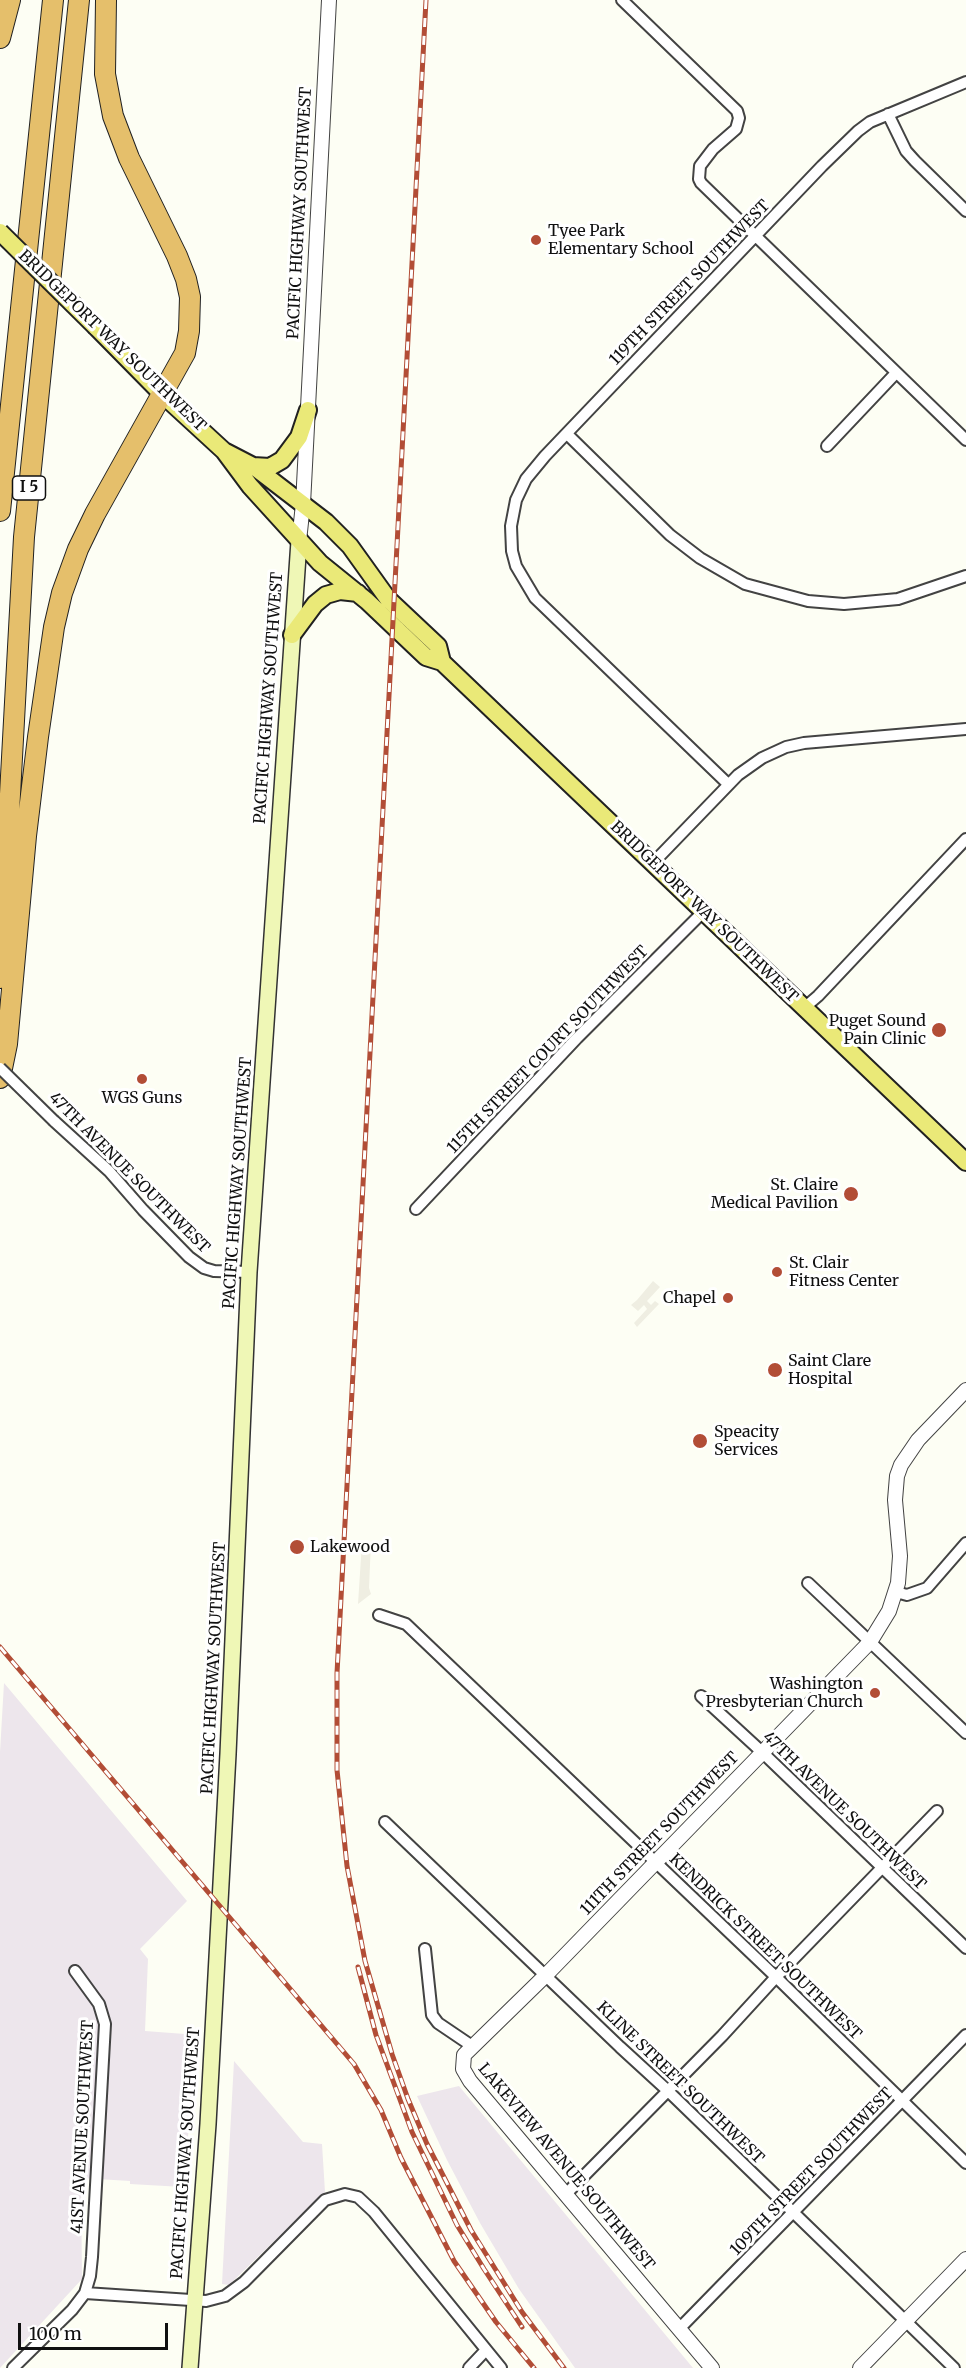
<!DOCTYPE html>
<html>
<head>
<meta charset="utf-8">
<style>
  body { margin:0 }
  #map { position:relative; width:966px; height:2368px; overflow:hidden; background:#fdfef4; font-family:Merriweather,serif }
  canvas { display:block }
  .scale { position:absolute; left:18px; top:2323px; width:150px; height:27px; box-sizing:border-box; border:3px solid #101010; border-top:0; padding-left:8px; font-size:18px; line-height:21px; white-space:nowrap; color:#101010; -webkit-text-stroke:4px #fff; paint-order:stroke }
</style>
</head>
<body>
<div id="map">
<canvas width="966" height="2368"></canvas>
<div class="scale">100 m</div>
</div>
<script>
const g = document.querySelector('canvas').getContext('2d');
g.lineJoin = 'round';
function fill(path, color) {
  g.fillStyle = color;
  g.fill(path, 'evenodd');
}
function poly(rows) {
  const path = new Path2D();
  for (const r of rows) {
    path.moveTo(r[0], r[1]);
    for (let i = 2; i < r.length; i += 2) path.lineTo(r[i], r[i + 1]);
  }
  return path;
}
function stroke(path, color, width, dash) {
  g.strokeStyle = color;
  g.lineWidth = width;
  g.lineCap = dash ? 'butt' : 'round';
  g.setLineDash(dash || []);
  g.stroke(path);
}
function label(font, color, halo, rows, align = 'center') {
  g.font = font + ' Merriweather,serif';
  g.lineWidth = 6;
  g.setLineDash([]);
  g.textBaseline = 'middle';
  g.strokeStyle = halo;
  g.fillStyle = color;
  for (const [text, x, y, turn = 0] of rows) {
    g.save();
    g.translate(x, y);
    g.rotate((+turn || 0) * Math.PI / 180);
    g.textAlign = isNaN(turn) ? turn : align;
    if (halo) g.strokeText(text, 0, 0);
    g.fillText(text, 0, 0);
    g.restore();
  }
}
fill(poly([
  [4,1683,187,1901,140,1949,148,1959,145,2031,198,2035,183,2187,130,2184,130,2181,81,2178,82,2279,0,2368,0,1752],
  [234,2061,303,2142,322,2144,325,2192,229,2285,222,2284],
  [459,2086,693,2368,575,2368,519,2289,480,2223,447,2160,417,2096]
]), '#ede6ec');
fill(poly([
  [653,1281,660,1287,647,1301,651,1305,655,1301,659,1304,637,1327,634,1323,647,1309,644,1305,638,1311,631,1305,637,1300],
  [362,1542,371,1542,369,1588,371,1594,358,1604]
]), '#efeee2');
const minor = poly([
  [622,0,737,111,739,118,736,129,713,149,700,166,699,179,701,183,966,440],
  [888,114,906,151,915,161,966,211],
  [567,434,670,535,700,558,745,584,808,601,844,604,898,599,966,576],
  [827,446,896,373],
  [728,784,535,598,516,566,512,551,511,526,516,500,526,479,545,456,822,166,858,131,870,122,966,82],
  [653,863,738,775,762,758,786,747,804,743,966,729],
  [804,1008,818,996,966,839],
  [54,1121,109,1171,143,1210,189,1257,204,1268,214,1271,249,1272],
  [416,1209,577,1038,703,912],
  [808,1583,966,1733],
  [896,1592,907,1595,927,1588,966,1543],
  [379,1615,406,1624,776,1977,966,2163],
  [701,1696,763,1753,966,1948],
  [385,1822,620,2047,667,2090,954,2368],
  [425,1949,432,2015,438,2023,472,2046],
  [75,1971,99,2004,105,2024,92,2257,90,2276,85,2293],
  [566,2194,722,2036,776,1977,937,1811],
  [679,2329,966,2035],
  [13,2368,72,2310,85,2293,206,2301,225,2296,244,2282,325,2200,345,2194,358,2197,374,2212,501,2368],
  [469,2368,486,2350]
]);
const tertiary = poly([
  [299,541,303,504,329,0],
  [712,2368,470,2081,463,2069,464,2055,546,1975,870,1642,889,1611,898,1583,900,1556,895,1500,897,1476,901,1465,918,1440,966,1390],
  [860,2368,966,2259]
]);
const secondary = poly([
  [190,2368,208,2124,228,1754,249,1272,299,541]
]);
const primary = poly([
  [96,327,162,394,224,451,250,486,320,563,367,601,426,657,442,662],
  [224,451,253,466,326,522,350,546,388,599,438,646,442,662,966,1162],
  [253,466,270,467,282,460,299,437,308,410],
  [292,635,315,604,326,595,340,591,358,593]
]);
const motorway = poly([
  [0,38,10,0],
  [0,511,53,0],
  [0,978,24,537,79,0],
  [0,1078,7,1044,26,836,38,737,54,627,62,593,78,549,95,514,185,353,189,331,190,297,186,279,177,256,129,158,113,116,105,74,106,0]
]);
stroke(minor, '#434343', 14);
stroke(tertiary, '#434343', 16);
stroke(secondary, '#323232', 18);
stroke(primary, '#212121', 20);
stroke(motorway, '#212121', 22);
stroke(minor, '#fff', 10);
stroke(tertiary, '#fff', 14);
stroke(secondary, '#eff7b6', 15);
stroke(primary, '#eae978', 16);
stroke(motorway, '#e5bf6b', 20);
const rail = poly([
  [426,0,337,1673,337,1770,347,1866,365,1961,392,2054,408,2099,427,2144,471,2230,522,2312,564,2368],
  [0,1647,354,2064,381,2110,401,2158,454,2261,496,2322,534,2368],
  [358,1967,376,2035,412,2132,457,2225,484,2269,522,2327]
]);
stroke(rail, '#b24d36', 5);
stroke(rail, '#fff', 3, [9]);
const minorBridge = poly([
  [0,1068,54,1121]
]);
const primaryBridge = poly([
  [0,232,96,327]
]);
stroke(minorBridge, '#434343', 14, []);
stroke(primaryBridge, '#212121', 20, []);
stroke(minorBridge, '#fff', 10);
stroke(primaryBridge, '#eae978', 16);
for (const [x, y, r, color] of [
  [536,240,6,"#b24d36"],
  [939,1030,8,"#b24d36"],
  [142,1079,6,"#b24d36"],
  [851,1194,8,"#b24d36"],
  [777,1272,6,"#b24d36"],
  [728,1298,6,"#b24d36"],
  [775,1370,8,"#b24d36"],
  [700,1441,8,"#b24d36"],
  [297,1547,8,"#b24d36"],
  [875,1693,6,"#b24d36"]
]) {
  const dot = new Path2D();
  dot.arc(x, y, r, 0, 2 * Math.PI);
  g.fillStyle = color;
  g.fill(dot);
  stroke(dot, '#fff', 2);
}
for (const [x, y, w] of [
  [29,488,33]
]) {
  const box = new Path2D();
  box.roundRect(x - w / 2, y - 12, w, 24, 4.5);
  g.fillStyle = '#fff';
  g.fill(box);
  stroke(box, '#101010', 1.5);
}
label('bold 15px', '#101010', null, [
  ["I 5",29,488]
]);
label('16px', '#101010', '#fff', [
  ["PACIFIC HIGHWAY SOUTHWEST",300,213,-87],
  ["119TH STREET SOUTHWEST",690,283,-46],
  ["BRIDGEPORT WAY SOUTHWEST",112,341,44],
  ["PACIFIC HIGHWAY SOUTHWEST",269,698,-86],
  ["BRIDGEPORT WAY SOUTHWEST",704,912,44],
  ["115TH STREET COURT SOUTHWEST",548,1050,-46],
  ["47TH AVENUE SOUTHWEST",129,1173,45],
  ["PACIFIC HIGHWAY SOUTHWEST",238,1183,-86],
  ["PACIFIC HIGHWAY SOUTHWEST",214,1668,-87],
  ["47TH AVENUE SOUTHWEST",844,1811,44],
  ["111TH STREET SOUTHWEST",660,1834,-46],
  ["KENDRICK STREET SOUTHWEST",765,1947,44],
  ["KLINE STREET SOUTHWEST",680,2083,44],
  ["41ST AVENUE SOUTHWEST",83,2127,-87],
  ["PACIFIC HIGHWAY SOUTHWEST",186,2153,-86],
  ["LAKEVIEW AVENUE SOUTHWEST",566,2167,50],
  ["109TH STREET SOUTHWEST",812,2172,-46]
]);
label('16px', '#101010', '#fff', [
  ["Tyee Park",548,231],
  ["Elementary School",548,249],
  ["Puget Sound",926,1021,"right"],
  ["Pain Clinic",926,1039,"right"],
  ["WGS Guns",142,1098,"center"],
  ["St. Claire",838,1185,"right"],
  ["Medical Pavilion",838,1203,"right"],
  ["St. Clair",789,1263],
  ["Fitness Center",789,1281],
  ["Chapel",716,1298,"right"],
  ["Saint Clare",788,1361],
  ["Hospital",788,1379],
  ["Speacity",714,1432],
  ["Services",714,1450],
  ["Lakewood",310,1547],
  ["Washington",863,1684,"right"],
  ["Presbyterian Church",863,1702,"right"]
], 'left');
</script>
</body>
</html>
